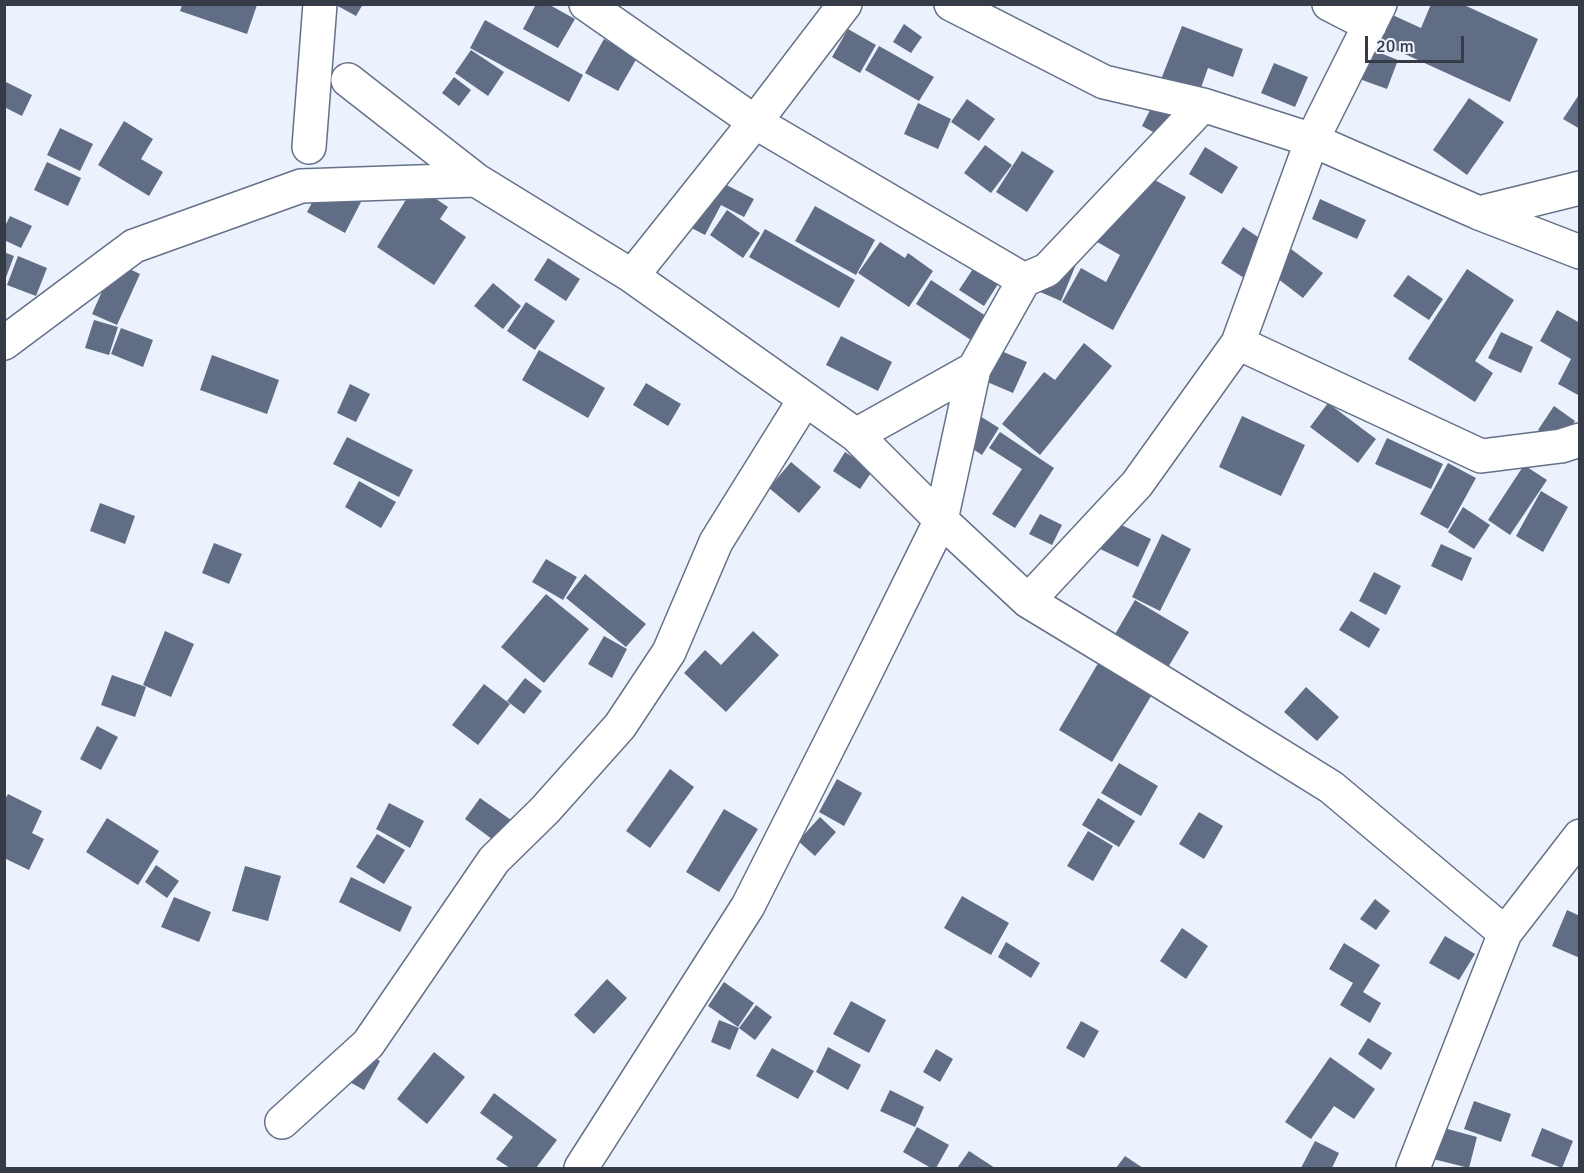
<!DOCTYPE html>
<html>
<head>
<meta charset="utf-8">
<style>
  body { margin:0 }
  #map { position:relative; width:1584px; height:1173px; overflow:hidden; background:#ecf2fd; font-family:Signika,sans-serif }
  canvas { display:block }
  .frame { position:absolute; inset:0; border:6px solid #363c47; pointer-events:none }
  .scale { position:absolute; left:1365px; top:36px; width:99px; height:27px; box-sizing:border-box; border:3px solid #363c47; border-top:0; padding-left:8px; font-size:18px; line-height:21px; white-space:nowrap; color:#363c47; -webkit-text-stroke:4px #ecf2fd; paint-order:stroke }
</style>
</head>
<body>
<div id="map">
<canvas width="1584" height="1173"></canvas>
<div class="frame"></div>
<div class="scale">20 m</div>
</div>
<script>
const g = document.querySelector('canvas').getContext('2d');
g.lineJoin = 'round';
function fill(path, color) {
  g.fillStyle = color;
  g.fill(path, 'evenodd');
}
function poly(rows) {
  const path = new Path2D();
  for (const r of rows) {
    path.moveTo(r[0], r[1]);
    for (let i = 2; i < r.length; i += 2) path.lineTo(r[i], r[i + 1]);
  }
  return path;
}
function stroke(path, color, width, dash) {
  g.strokeStyle = color;
  g.lineWidth = width;
  g.lineCap = dash ? 'butt' : 'round';
  g.setLineDash(dash || []);
  g.stroke(path);
}
fill(poly([
  [334,4,363,4,356,16],
  [536,4,548,4,575,19,558,48,523,29],
  [1431,4,1462,4,1538,39,1510,102,1374,40,1386,12,1421,28],
  [182,5,257,5,247,34,180,11],
  [485,20,583,75,569,102,470,48],
  [904,24,922,37,911,53,893,42],
  [1182,26,1243,49,1233,77,1208,68,1198,96,1160,82],
  [848,29,876,45,860,73,832,57],
  [604,39,637,58,618,91,585,73],
  [879,46,934,77,919,101,865,70],
  [1365,47,1398,60,1387,89,1354,77],
  [471,50,504,72,488,96,455,73],
  [1274,63,1308,77,1295,107,1261,93],
  [454,77,471,90,459,106,442,93],
  [4,81,32,95,22,116,4,107],
  [1580,93,1580,129,1563,119],
  [1156,98,1184,113,1170,141,1142,126],
  [1469,98,1504,122,1467,175,1433,150],
  [967,99,995,119,979,141,951,122],
  [918,103,951,119,938,149,904,134],
  [124,121,153,139,141,159,163,172,149,196,98,165],
  [60,128,93,144,80,171,47,155],
  [985,145,1012,165,991,193,964,173],
  [1205,147,1238,167,1222,194,1189,174],
  [1022,151,1054,171,1027,212,996,192],
  [47,162,81,178,68,206,34,190],
  [386,165,448,207,440,219,466,237,434,285,377,247,407,198,378,179],
  [1131,167,1186,197,1113,330,1062,302,1081,268,1106,282,1120,255,1092,239],
  [703,173,754,199,744,217,721,205,705,235,678,221],
  [323,182,361,202,345,233,307,212],
  [1320,199,1366,220,1357,239,1312,219],
  [815,206,875,240,856,275,795,241],
  [727,210,760,233,743,258,710,235],
  [10,216,32,226,21,248,4,240,4,228],
  [1243,227,1267,243,1244,278,1221,263],
  [765,229,855,280,839,308,749,257],
  [1279,240,1323,273,1303,298,1260,265],
  [880,242,905,258,908,253,933,271,909,307,858,273],
  [4,252,14,256,5,280,4,280],
  [982,255,1007,270,984,306,959,290],
  [18,256,47,268,36,296,7,285],
  [548,258,580,279,566,301,534,280],
  [115,262,140,274,117,325,92,314],
  [1077,262,1061,301,1031,288],
  [1467,269,1514,300,1475,361,1493,373,1475,402,1408,359],
  [1408,275,1443,299,1429,320,1393,296],
  [931,280,989,318,974,342,916,304],
  [493,283,521,306,503,329,474,306],
  [526,302,555,321,535,350,507,331],
  [1557,310,1580,323,1580,396,1558,384,1571,359,1540,341],
  [94,320,118,327,109,355,85,348],
  [121,328,153,340,143,367,111,354],
  [1501,332,1533,347,1521,373,1488,358],
  [841,336,892,362,878,391,826,365],
  [1084,343,1112,366,1040,455,1002,424,1044,372,1055,380],
  [539,350,605,388,588,418,522,380],
  [999,350,1027,362,1013,393,985,381],
  [212,355,279,380,267,414,200,390],
  [646,383,681,404,668,426,633,405],
  [350,384,370,394,356,422,337,413],
  [1328,403,1376,439,1358,463,1310,427],
  [1554,406,1575,421,1559,444,1538,430],
  [972,411,999,428,982,455,956,438],
  [1242,416,1305,445,1281,496,1219,467],
  [1000,432,1054,468,1015,528,992,514,1022,469,989,448],
  [347,437,413,470,399,497,333,464],
  [1387,438,1443,464,1431,489,1375,464],
  [845,452,873,470,860,489,833,471],
  [791,462,821,487,799,513,769,488],
  [1448,463,1476,478,1448,529,1420,514],
  [1524,465,1547,480,1510,535,1488,520],
  [359,481,396,502,381,528,345,507],
  [1541,491,1568,507,1543,552,1516,536],
  [100,503,135,516,125,544,90,531],
  [1463,507,1490,525,1474,549,1448,532],
  [1040,514,1062,525,1052,545,1029,534],
  [1111,520,1151,539,1138,567,1098,548],
  [1162,534,1191,549,1160,611,1132,597],
  [214,543,242,554,229,584,202,573],
  [1441,544,1472,558,1462,581,1431,566],
  [546,559,577,577,563,600,532,582],
  [1374,572,1401,586,1386,615,1359,601],
  [585,574,646,624,626,647,566,598],
  [546,594,589,629,544,683,501,647],
  [1135,600,1189,632,1112,762,1059,730],
  [1351,611,1380,629,1369,648,1339,630],
  [165,631,194,644,171,697,143,685],
  [753,631,779,655,726,712,684,673,705,650,721,665],
  [604,636,627,649,612,678,588,664],
  [112,675,146,687,135,717,101,705],
  [525,678,542,691,524,714,507,701],
  [484,684,510,704,478,745,452,725],
  [1306,687,1339,717,1317,741,1284,712],
  [97,726,118,737,101,770,80,759],
  [1119,763,1158,786,1141,816,1101,793],
  [670,769,694,787,650,848,626,831],
  [837,779,862,793,844,826,819,812],
  [8,794,42,811,32,833,44,839,29,870,4,858,4,801],
  [480,798,511,820,496,842,465,819],
  [1098,798,1135,821,1119,847,1082,825],
  [389,803,424,821,410,848,376,829],
  [724,809,758,829,719,892,686,872],
  [1199,812,1223,826,1204,859,1179,844],
  [820,817,836,832,815,856,798,841],
  [107,818,159,851,138,885,86,852],
  [1088,831,1113,846,1093,881,1067,866],
  [377,834,405,850,384,884,356,867],
  [156,865,179,881,167,898,145,882],
  [245,866,281,876,268,921,232,911],
  [351,877,412,907,400,932,339,902],
  [962,896,1009,923,991,955,944,928],
  [174,897,211,912,199,942,161,927],
  [1375,899,1390,911,1376,930,1360,919],
  [1567,910,1580,916,1580,958,1552,946],
  [1182,928,1208,946,1186,979,1160,961],
  [1445,936,1475,954,1459,980,1429,963],
  [1006,942,1040,963,1031,978,998,957],
  [1344,943,1380,965,1363,992,1381,1003,1370,1023,1340,1005,1353,983,1329,969],
  [607,979,627,998,594,1034,574,1015],
  [724,982,754,1003,738,1027,708,1006],
  [851,1001,886,1020,869,1053,833,1034],
  [756,1005,772,1017,755,1040,739,1028],
  [719,1020,739,1028,730,1050,711,1042],
  [1081,1021,1099,1031,1084,1058,1066,1048],
  [1368,1038,1392,1053,1381,1070,1358,1054],
  [346,1042,380,1061,364,1090,330,1071],
  [828,1047,861,1065,848,1090,816,1072],
  [772,1048,814,1071,798,1099,756,1076],
  [936,1049,953,1059,940,1082,923,1072],
  [434,1052,465,1077,427,1124,397,1099],
  [1330,1057,1375,1089,1354,1119,1334,1106,1311,1139,1285,1122],
  [890,1090,924,1107,915,1127,880,1111],
  [494,1093,557,1140,536,1168,510,1168,496,1159,513,1137,480,1113],
  [1474,1101,1511,1114,1501,1142,1464,1129],
  [1433,1125,1477,1137,1469,1168,1425,1157],
  [917,1127,949,1145,936,1168,931,1168,903,1152],
  [1542,1128,1573,1141,1562,1168,1531,1156],
  [1315,1141,1339,1153,1332,1168,1301,1168],
  [969,1151,995,1168,957,1168],
  [1125,1156,1143,1168,1116,1168]
]), '#606d85');
const minor = poly([
  [586,4,755,122,1024,280],
  [951,4,1104,82,1203,105,1312,140,1479,213,1580,252],
  [1329,4,1370,25],
  [348,80,476,180,632,276,856,435,941,520,1028,601,1155,678,1331,787,1505,933],
  [309,147,320,4],
  [1479,213,1580,188],
  [632,276,755,122,845,4],
  [4,343,134,246,301,186,476,180],
  [1238,343,1481,456,1561,446,1580,440],
  [856,435,974,369],
  [1028,601,1137,484,1238,343,1312,140,1380,4],
  [282,1122,368,1044,494,860,545,810,620,726,669,652,716,542,805,399],
  [581,1168,748,906,856,692,941,520,974,369,1024,280,1047,270,1203,105],
  [1413,1168,1505,933,1580,836]
]);
stroke(minor, '#647189', 36);
stroke(minor, '#fff', 33);
</script>
</body>
</html>
